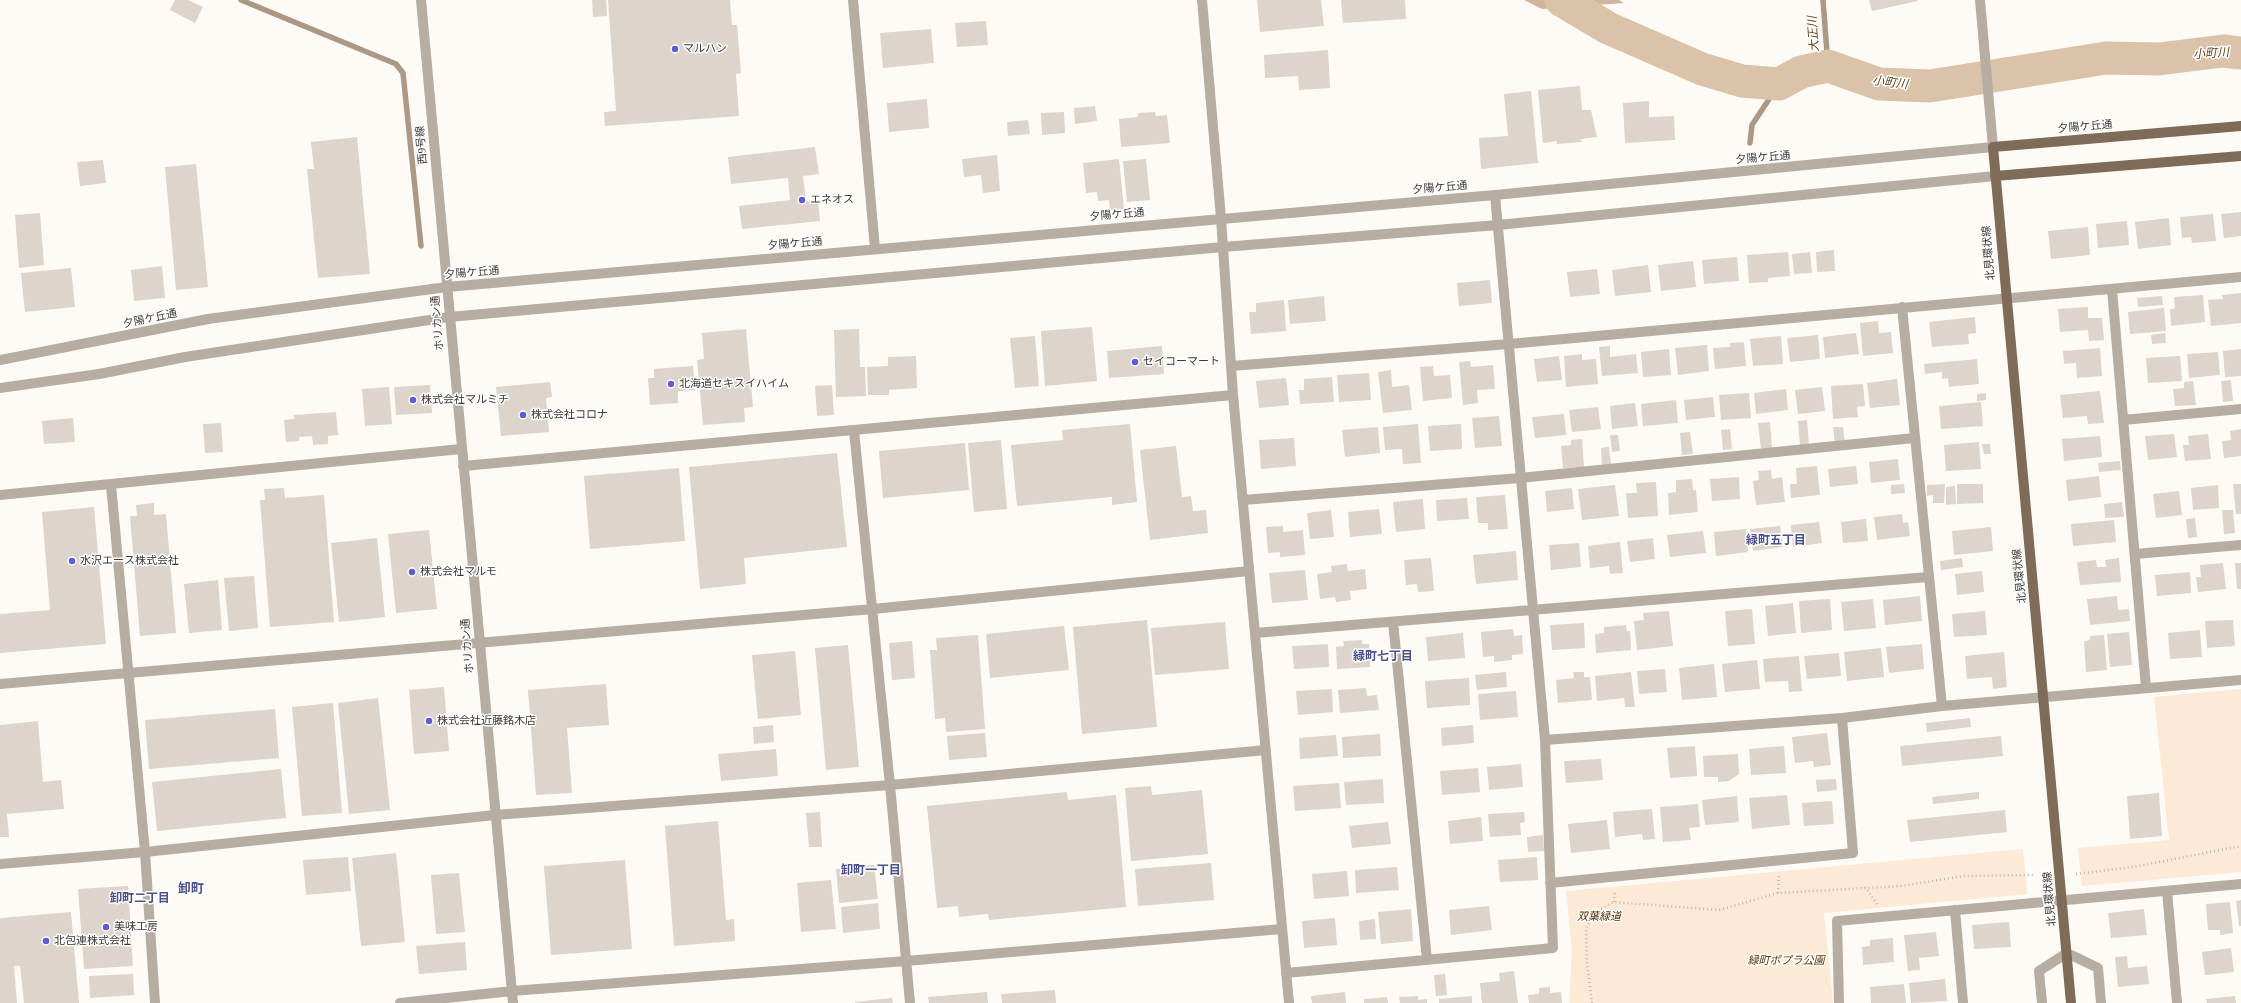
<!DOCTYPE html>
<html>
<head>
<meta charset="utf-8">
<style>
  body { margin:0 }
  canvas { display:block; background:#fefbf7 }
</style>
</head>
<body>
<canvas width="2241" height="1003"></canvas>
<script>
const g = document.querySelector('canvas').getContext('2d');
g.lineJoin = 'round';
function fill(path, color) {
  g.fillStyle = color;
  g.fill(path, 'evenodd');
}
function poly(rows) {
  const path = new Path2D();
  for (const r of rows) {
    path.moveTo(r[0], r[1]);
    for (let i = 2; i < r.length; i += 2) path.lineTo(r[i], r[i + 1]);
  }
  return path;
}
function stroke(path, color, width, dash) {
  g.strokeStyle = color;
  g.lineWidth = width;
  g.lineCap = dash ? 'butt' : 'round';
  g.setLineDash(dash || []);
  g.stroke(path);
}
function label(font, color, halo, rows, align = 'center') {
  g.font = font + ' "Times New Roman","Noto Sans JP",serif';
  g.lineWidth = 3;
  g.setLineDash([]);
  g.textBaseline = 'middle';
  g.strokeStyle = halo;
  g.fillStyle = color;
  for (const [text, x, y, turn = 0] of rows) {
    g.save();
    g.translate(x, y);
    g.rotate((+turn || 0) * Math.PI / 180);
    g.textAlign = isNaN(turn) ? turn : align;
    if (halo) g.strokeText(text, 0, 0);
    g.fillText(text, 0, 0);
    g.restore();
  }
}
fill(poly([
  [2241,689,2241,872,2082,886,2078,848,2169,840,2154,697],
  [2023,849,2027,894,1824,913,1833,1003,1569,1003,1572,951,1566,891]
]), '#fcead7');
fill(poly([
  [1524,0,1619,0,1624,3,1542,9]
]), '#ceb69d');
stroke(poly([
  [241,0,396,64,403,73,421,246],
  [1823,0,1828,66],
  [1750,143,1752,125,1779,84]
]), '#ab9986', 5.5);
stroke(poly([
  [1561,0,1608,28,1702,69,1742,81,1779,84,1801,72,1828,66,1879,84,1930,86,2106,58,2159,59,2223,51,2241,53]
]), '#dbc3a9', 33);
fill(poly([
  [175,0,188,0,203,7,195,23,170,10],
  [592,0,606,0,607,16,593,17],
  [608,0,730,0,732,25,737,25,741,73,736,74,739,116,605,126,604,112,616,111],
  [1257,0,1321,0,1324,26,1260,32],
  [1341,0,1405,0,1406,19,1343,23],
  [1869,0,1918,0,1918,1,1872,11],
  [986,21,988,45,957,47,955,23],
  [931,29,934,63,883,68,880,33],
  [1328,50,1330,88,1299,90,1298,76,1265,78,1264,55],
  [1580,86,1582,110,1591,110,1597,137,1581,139,1582,142,1557,144,1557,141,1543,143,1538,90],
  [1531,91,1538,163,1481,169,1479,138,1508,136,1504,94],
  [927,99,929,128,889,132,887,103],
  [1649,101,1649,117,1674,116,1675,140,1625,143,1623,103],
  [1095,106,1097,121,1075,124,1074,108],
  [1064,112,1065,133,1042,135,1041,113],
  [1155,112,1156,116,1167,115,1170,143,1121,147,1119,119,1138,117,1138,113],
  [1028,120,1030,134,1008,136,1007,122],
  [357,137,370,274,318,278,307,169,314,169,311,142],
  [815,147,819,174,803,176,806,201,818,200,820,221,742,229,739,206,790,200,788,178,731,184,728,157],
  [997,155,1000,191,983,193,981,175,964,177,962,159],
  [1119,159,1124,209,1110,210,1109,200,1098,201,1097,192,1086,193,1083,163],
  [1146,159,1150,200,1127,202,1123,161],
  [103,160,106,183,80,186,77,162],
  [196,164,208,287,176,290,165,167],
  [2241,212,2241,236,2224,238,2221,214],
  [40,213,44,265,19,268,15,215],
  [2213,214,2216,241,2192,243,2191,237,2182,238,2180,217],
  [2169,218,2171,245,2138,249,2135,222],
  [2127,221,2129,245,2098,248,2096,224],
  [2088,227,2090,255,2051,259,2048,231],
  [1834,250,1835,271,1817,272,1816,252],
  [1788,252,1790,276,1768,278,1768,282,1749,283,1747,255],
  [1810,252,1812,273,1794,274,1792,254],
  [1737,257,1739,281,1704,284,1702,260],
  [1693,261,1696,287,1661,291,1658,265],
  [1648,265,1651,292,1615,296,1612,270],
  [162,266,165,298,134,301,131,270],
  [71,268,75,307,25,312,21,273],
  [1597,269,1600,294,1570,297,1567,272],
  [1490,280,1492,303,1459,306,1457,283],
  [2241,293,2241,323,2211,326,2208,300,2223,299,2222,295],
  [2203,295,2205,322,2171,326,2170,309,2175,309,2174,297],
  [1324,296,1326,321,1290,324,1288,300],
  [2162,296,2163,305,2138,307,2137,298],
  [1284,300,1286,331,1251,334,1249,312,1256,312,1256,303],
  [2088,307,2088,318,2102,318,2104,340,2089,341,2088,330,2060,332,2058,309],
  [2164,308,2166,331,2130,334,2128,312],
  [1975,317,1976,333,1968,334,1969,344,1932,347,1929,322],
  [1878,321,1879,333,1891,332,1893,353,1863,356,1860,323],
  [1092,327,1097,381,1045,386,1041,331],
  [746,329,753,407,744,408,745,422,703,425,697,360,704,359,702,333],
  [859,329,860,367,865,367,866,396,836,397,834,330],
  [1856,333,1859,354,1825,358,1823,337],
  [2165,333,2166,343,2152,344,2151,335],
  [1818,335,1820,359,1790,362,1787,338],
  [1035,336,1039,386,1015,388,1010,338],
  [1781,336,1783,364,1753,366,1750,339],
  [1744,342,1746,366,1715,369,1713,348,1730,347,1730,343],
  [1707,345,1709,371,1678,375,1675,348],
  [1162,346,1164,374,1109,378,1107,351],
  [1610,346,1610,357,1636,354,1638,373,1602,376,1599,347],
  [2100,348,2102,376,2077,378,2076,363,2064,364,2063,351],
  [1669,349,1671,375,1643,377,1641,352],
  [2241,349,2241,376,2225,377,2223,351],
  [2218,352,2220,375,2189,378,2187,354],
  [1582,354,1582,360,1596,359,1598,384,1566,387,1564,356],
  [916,356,917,388,889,390,889,395,868,395,867,367,888,366,888,357],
  [1559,356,1562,380,1537,382,1534,359],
  [2180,356,2182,381,2148,383,2146,358],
  [1977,359,1979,384,1949,387,1948,378,1942,379,1942,372,1925,374,1924,364],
  [1470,361,1471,367,1493,365,1495,389,1477,390,1478,403,1463,405,1459,362],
  [693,366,695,390,678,391,678,403,650,405,648,378,654,378,654,369],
  [1433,366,1434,376,1450,375,1452,398,1423,401,1420,367],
  [1391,370,1392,387,1409,385,1412,410,1383,413,1378,372],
  [1369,373,1371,400,1339,402,1337,375],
  [1332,377,1334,402,1300,404,1299,390,1304,390,1304,379],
  [1286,378,1289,405,1259,408,1256,381],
  [1897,379,1900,405,1870,408,1867,383],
  [2231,380,2233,401,2223,402,2221,381],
  [2193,381,2196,405,2175,406,2173,389,2184,388,2184,382],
  [550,382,552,397,546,398,549,432,501,436,496,387],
  [1863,384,1865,406,1857,407,1858,417,1833,419,1831,386],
  [430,385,432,413,396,415,394,387],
  [832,385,834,415,817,416,815,386],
  [389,387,392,424,365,426,362,389],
  [1822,387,1825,411,1798,414,1795,390],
  [1786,389,1788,410,1756,414,1754,393],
  [2100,391,2104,423,2088,424,2087,416,2063,418,2060,395],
  [1749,393,1751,418,1721,420,1719,395],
  [1986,393,1986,400,1977,401,1977,394],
  [1713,397,1715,417,1686,420,1684,400],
  [1676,400,1678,423,1643,426,1641,404],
  [1981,402,1983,426,1941,429,1939,406],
  [1635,403,1638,426,1612,429,1610,406],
  [1598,407,1601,429,1572,432,1569,410],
  [336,412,338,435,328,436,328,444,313,445,312,436,299,437,299,441,286,442,284,420,294,419,294,415],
  [1564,414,1566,435,1535,438,1532,417],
  [1499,416,1502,446,1475,448,1472,418],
  [73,418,75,442,44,444,42,421],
  [1807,420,1809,445,1800,446,1798,421],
  [1770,422,1772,448,1761,449,1758,423],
  [221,423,223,452,205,453,203,424],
  [1130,424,1137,502,1112,505,1112,497,1017,506,1011,445,1063,440,1062,430],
  [1418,424,1421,463,1403,464,1402,449,1385,450,1383,427],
  [1461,424,1462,449,1430,451,1428,426],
  [1378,427,1380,453,1345,457,1342,430],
  [1833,427,1843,427,1845,443,1835,444],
  [1730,429,1732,449,1723,450,1721,430],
  [2241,429,2241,456,2224,458,2222,441,2231,440,2230,431],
  [1690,432,1693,454,1682,455,1680,433],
  [2174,434,2177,457,2148,460,2145,436],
  [2208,434,2211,459,2185,461,2183,445,2189,445,2188,436],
  [1610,435,1618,435,1620,451,1612,452],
  [2100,436,2102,457,2064,461,2062,439],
  [1294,438,1296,466,1261,469,1259,440],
  [1582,439,1584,467,1563,468,1561,446,1571,445,1571,440],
  [1001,440,1007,509,974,512,968,443],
  [1979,442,1981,469,1946,471,1944,445],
  [965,443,969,490,883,498,879,451],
  [1982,444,1990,444,1991,454,1984,454],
  [1176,446,1182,497,1191,496,1193,511,1206,510,1208,533,1150,540,1140,450],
  [1609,447,1611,464,1602,465,1601,448],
  [837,453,847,547,744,558,746,584,700,589,689,467],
  [1898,459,1900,480,1871,483,1869,462],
  [2120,461,2121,470,2099,472,2098,463],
  [1817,466,1820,495,1791,498,1790,484,1797,484,1796,468],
  [1856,466,1858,484,1830,487,1828,469],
  [679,468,685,541,590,549,584,476],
  [1771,470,1772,479,1782,477,1785,502,1756,505,1753,481,1759,480,1758,471],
  [2099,476,2101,497,2068,501,2066,480],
  [1739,477,1740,499,1712,501,1710,479],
  [1692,479,1693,490,1696,490,1698,512,1669,515,1668,493,1676,492,1676,480],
  [1656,482,1658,516,1628,518,1626,493,1637,493,1636,483],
  [1904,484,1905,493,1891,494,1891,485],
  [1945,484,1944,503,1933,503,1933,495,1927,496,1927,485],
  [1957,484,1983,484,1983,503,1957,504],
  [2233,484,2241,484,2241,514,2236,514],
  [1615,485,1619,516,1582,520,1578,489],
  [2218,485,2219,508,2193,510,2191,488],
  [1955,486,1956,504,1946,505,1946,487],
  [284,488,285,498,324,495,334,622,270,627,260,500,265,500,264,489],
  [1572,488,1574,509,1547,512,1545,491],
  [2179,491,2182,515,2156,518,2153,494],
  [1505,495,1508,529,1488,530,1488,523,1478,523,1476,497],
  [1467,498,1469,519,1437,521,1436,500],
  [1423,499,1425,529,1396,532,1393,502],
  [2122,502,2124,517,2105,518,2104,504],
  [154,503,154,515,166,514,176,633,140,636,130,516,137,516,136,505],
  [94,507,106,644,0,653,0,614,50,610,42,512],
  [1379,509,1382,534,1350,537,1348,512],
  [1331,510,1334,537,1310,539,1307,513],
  [2222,510,2233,510,2235,533,2224,534],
  [1902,514,1903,523,1908,522,1910,536,1877,540,1874,517],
  [2195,518,2197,537,2188,538,2186,519],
  [1866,519,1868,541,1843,543,1841,522],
  [2114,520,2116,542,2073,546,2071,524],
  [1819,522,1822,543,1793,547,1791,525],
  [1283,526,1283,532,1303,530,1305,555,1280,557,1280,552,1268,553,1266,527],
  [1780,526,1783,547,1753,551,1750,529],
  [1991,527,1993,551,1954,555,1952,531],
  [1746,529,1748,552,1716,556,1714,532],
  [429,530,437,609,396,613,388,534],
  [1703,531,1706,553,1670,557,1667,535],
  [377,538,385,617,339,622,331,543],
  [1653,538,1655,559,1630,562,1627,541],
  [1620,542,1623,573,1610,574,1609,566,1590,568,1588,546],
  [1579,543,1581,567,1551,570,1549,545],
  [1516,551,1518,580,1476,584,1473,555],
  [1431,558,1434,591,1418,592,1417,584,1406,585,1404,560],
  [1962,558,1963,567,1941,570,1940,561],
  [2119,558,2121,582,2080,585,2077,562,2096,560,2097,567,2106,567,2105,560],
  [2223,563,2226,589,2198,592,2196,577,2201,577,2200,565],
  [2235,563,2241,563,2241,589,2237,589],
  [1347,564,1348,571,1365,569,1367,589,1350,591,1351,600,1336,602,1335,597,1320,599,1317,574,1332,572,1331,566],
  [1305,570,1308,600,1272,603,1269,573],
  [1982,571,1984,592,1957,595,1955,574],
  [2190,572,2191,593,2157,596,2155,575],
  [254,576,258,628,229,631,224,578],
  [218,580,222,630,189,633,184,584],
  [1920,596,1922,621,1885,625,1883,600],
  [2117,596,2118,610,2129,609,2130,621,2090,625,2087,599],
  [1830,599,1832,630,1801,633,1799,601],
  [1873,599,1876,628,1844,631,1841,602],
  [1793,603,1796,633,1768,636,1765,606],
  [1752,609,1755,644,1728,646,1725,611],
  [1669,611,1673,646,1637,650,1634,621,1644,620,1643,613],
  [1985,611,1987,635,1954,637,1952,614],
  [1147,620,1157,727,1082,734,1073,627],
  [2233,620,2235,646,2207,648,2205,621],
  [1225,622,1229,669,1155,675,1151,628],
  [1584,623,1585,648,1552,650,1550,625],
  [1626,625,1627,631,1630,631,1631,650,1596,653,1595,634,1604,633,1604,627],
  [1064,626,1069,670,990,678,986,634],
  [1513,629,1514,636,1522,635,1523,654,1512,655,1512,660,1494,662,1494,656,1483,657,1481,632],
  [2200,630,2202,657,2170,659,2168,633],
  [2129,632,2132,665,2110,667,2107,634],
  [1463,633,1465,658,1428,661,1426,637],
  [978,635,985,729,946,732,945,718,935,719,930,650,937,650,936,638],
  [2104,635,2107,670,2086,672,2084,641,2090,640,2090,636],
  [1362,640,1362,644,1369,644,1370,667,1337,669,1336,647,1344,646,1343,641],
  [912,641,915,678,892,680,889,643],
  [1328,644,1329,667,1294,669,1292,646],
  [1922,644,1924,669,1889,673,1886,647],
  [848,645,859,767,826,770,815,648],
  [1881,648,1884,677,1847,681,1844,652],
  [795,651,801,715,758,719,752,655],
  [2004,652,2007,687,1993,689,1992,677,1967,679,1965,656],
  [1839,653,1841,676,1807,679,1804,656],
  [1799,656,1802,691,1789,692,1788,681,1765,682,1763,659],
  [1757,660,1760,689,1725,692,1722,664],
  [1714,664,1717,697,1682,700,1679,668],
  [1665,669,1667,692,1639,694,1637,671],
  [1506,672,1507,687,1477,690,1475,675],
  [1573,672,1584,672,1584,677,1590,677,1592,700,1558,703,1556,680,1574,678],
  [1631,672,1635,707,1625,707,1624,698,1597,701,1595,676],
  [1469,678,1470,705,1427,708,1425,681],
  [606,684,609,725,567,728,572,793,536,795,528,690],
  [444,687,449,751,414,754,409,690],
  [1366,688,1367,696,1377,695,1379,710,1340,713,1338,690],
  [1332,689,1333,712,1298,715,1296,691],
  [1516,691,1518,717,1480,720,1478,694],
  [378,698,390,810,349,814,338,703],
  [333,703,342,813,302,816,292,707],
  [275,709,279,758,149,769,145,720],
  [1970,718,1971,727,1927,732,1926,723],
  [38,721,43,782,61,780,64,809,7,814,9,837,0,837,0,725],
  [773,725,774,742,754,744,753,727],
  [1473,725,1474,743,1442,746,1441,728],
  [985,733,987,757,949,760,947,736],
  [1827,733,1831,765,1814,767,1813,761,1795,763,1792,737],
  [1380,734,1381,756,1343,758,1342,737],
  [1336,735,1338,756,1300,759,1299,738],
  [2001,736,2003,756,1902,766,1900,746],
  [1695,746,1697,776,1670,778,1667,748],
  [1784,746,1786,773,1751,775,1749,749],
  [776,749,778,776,721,781,718,754],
  [1738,754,1739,774,1729,781,1718,782,1718,777,1704,777,1703,756],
  [1601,759,1603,780,1566,783,1564,761],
  [1521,764,1523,787,1489,790,1487,767],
  [1478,768,1480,792,1442,795,1440,771],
  [281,769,286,818,157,831,152,782],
  [1383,779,1384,803,1346,805,1344,782],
  [1836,779,1837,790,1817,792,1816,780],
  [1339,783,1341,808,1295,811,1293,786],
  [1151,786,1152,795,1202,790,1208,854,1131,861,1125,788],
  [1067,792,1068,800,1116,795,1126,907,989,920,988,914,959,917,958,906,937,908,927,806],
  [1979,792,1979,799,1933,804,1932,797],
  [2159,793,2162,836,2130,839,2127,796],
  [1787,795,1790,825,1752,829,1749,798],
  [1737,796,1739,822,1705,825,1702,800],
  [1832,801,1834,824,1804,826,1802,803],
  [1698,804,1700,827,1689,828,1691,840,1663,842,1660,807],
  [1652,809,1655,839,1643,840,1642,834,1615,837,1613,812],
  [2005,810,2007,832,1910,842,1907,820],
  [820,812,822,847,809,847,806,813],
  [1524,812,1525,822,1520,823,1521,835,1490,837,1488,814],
  [1481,817,1483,841,1450,844,1448,821],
  [1607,820,1610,849,1571,853,1568,824],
  [718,821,726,920,734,919,735,941,674,946,665,826],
  [1388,822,1391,844,1352,848,1349,826],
  [1543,835,1544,851,1528,852,1527,837],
  [396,853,405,942,361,946,352,858],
  [348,857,351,891,306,895,303,860],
  [1537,857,1538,880,1500,882,1498,860],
  [625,860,632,949,551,955,544,866],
  [1211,863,1214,900,1138,906,1135,869],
  [874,865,878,899,839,903,836,869],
  [1397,867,1399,890,1356,893,1355,870],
  [1347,871,1349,896,1314,899,1312,874],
  [459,873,465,932,436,934,431,875],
  [831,880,836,929,801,932,797,883],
  [128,886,133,966,84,969,78,889],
  [2241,900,2241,926,2239,926,2236,901],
  [2230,902,2233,933,2220,935,2220,930,2208,930,2206,904],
  [878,903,880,929,843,933,841,907],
  [1489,906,1492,930,1451,935,1449,910],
  [1411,909,1413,941,1381,944,1378,912],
  [2144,909,2147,935,2111,938,2108,913],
  [71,912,79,1003,24,1003,20,966,14,966,17,1003,0,1003,0,918],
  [1335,918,1337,945,1304,948,1302,921],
  [1375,919,1376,939,1360,940,1359,921],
  [2009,922,2011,947,1974,949,1972,925],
  [1936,932,1939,956,1919,958,1920,970,1908,971,1904,935],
  [1893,938,1894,962,1863,965,1862,947,1870,946,1870,940],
  [465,942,467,970,419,974,416,946],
  [2231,948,2234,972,2205,975,2202,952],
  [2127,956,2128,968,2147,966,2149,984,2118,987,2115,957],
  [1514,971,1518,1003,1482,1003,1480,983,1500,981,1499,973],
  [133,974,134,995,90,998,89,976],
  [1445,974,1447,995,1436,996,1434,975],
  [1945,979,1947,1001,1911,1003,1909,983],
  [1904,984,1906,1003,1871,1003,1870,987],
  [1550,987,1550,993,1561,992,1562,1003,1529,1003,1528,995,1539,994,1539,988],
  [1055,990,1056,1003,1002,1003,1001,994],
  [987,992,988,1003,929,1003,928,997],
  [1345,992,1346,1003,1312,1003,1311,996],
  [1418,996,1418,1000,1427,999,1427,1003,1400,1003,1399,997],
  [1472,996,1472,1003,1439,1003,1439,999],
  [2235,996,2236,1003,2207,1003,2206,999],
  [1387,997,1388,1003,1364,1003,1364,999],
  [892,998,893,1003,855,1003,855,1002]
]), '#ddd4cb');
stroke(poly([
  [2076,874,2133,867,2241,846],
  [1865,887,1877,904],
  [1778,893,1779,873],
  [1614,902,1615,891],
  [1592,1003,1587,963,1586,929,1591,919,1599,910,1614,902,1719,910,1778,893,1901,886,1964,876,2034,875]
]), '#bdbab6', 2.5, [1, 3]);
stroke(poly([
  [421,0,513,1003],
  [853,0,875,249],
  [1202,0,1221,218,1233,395,1289,1003],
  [2112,289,2146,688],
  [1902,307,1942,706],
  [0,360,208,319,447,287,1495,195,1993,147,1980,0],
  [1231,366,1509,344,2241,277],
  [0,388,99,374,185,357,449,317,1223,247,1498,225,1995,176],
  [2123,420,2241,409],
  [854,431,890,785,910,1003],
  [463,466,1233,395],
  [111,485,145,852,155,1003],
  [0,495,461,449],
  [1243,500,1520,478,1914,438],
  [2135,554,2241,545],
  [1393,622,1427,960],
  [1255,633,1928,577],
  [0,684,873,609,1249,571],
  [1545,740,1842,718,1942,706,2241,680],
  [0,864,145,852,495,815,890,785,1266,750],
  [1550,883,1853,853,1842,718],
  [2167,891,2177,1003],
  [1955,910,1963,1003],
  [1286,973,1553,948,1545,740,1495,195],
  [400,1003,512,991,906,961,1282,929],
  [1839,1003,1837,921,2241,884],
  [2042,1003,2039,971,2067,953,2098,968,2101,1003]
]), '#b7ada2', 10);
stroke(poly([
  [1995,176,2241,156],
  [2071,1003,1993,147,2241,126]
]), '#7e6c58', 10);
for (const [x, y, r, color] of [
  [675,49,4,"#5f5cd5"],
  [802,200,4,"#5f5cd5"],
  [1135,362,4,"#5f5cd5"],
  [671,384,4,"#5f5cd5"],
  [413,400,4,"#5f5cd5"],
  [523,415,4,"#5f5cd5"],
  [72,561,4,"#5f5cd5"],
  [412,572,4,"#5f5cd5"],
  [429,721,4,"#5f5cd5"],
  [106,927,4,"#5f5cd5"],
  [46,941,4,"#5f5cd5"]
]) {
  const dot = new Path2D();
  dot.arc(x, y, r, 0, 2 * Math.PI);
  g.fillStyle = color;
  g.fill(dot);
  stroke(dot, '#fff', 1.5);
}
label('11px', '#3b3835', '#fff', [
  ["マルハン",683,49],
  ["エネオス",810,200],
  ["セイコーマート",1143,362],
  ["北海道セキスイハイム",679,384],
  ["株式会社マルミチ",421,400],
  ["株式会社コロナ",531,415],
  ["水沢エース株式会社",80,561],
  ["株式会社マルモ",420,572],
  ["株式会社近藤銘木店",437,721],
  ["美味工房",114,927],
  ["北包連株式会社",54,941]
], 'left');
label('11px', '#3b3835', '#fff', [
  ["夕陽ケ丘通",2085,127,-5],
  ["西9号線",422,145,-95],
  ["夕陽ケ丘通",1763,158,-5],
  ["夕陽ケ丘通",1440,188,-5],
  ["夕陽ケ丘通",1117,215,-5],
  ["夕陽ケ丘通",795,244,-5],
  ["北見環状線",1989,253,-95],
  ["夕陽ケ丘通",472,273,-5],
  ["夕陽ケ丘通",150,319,-12],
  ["ホリカン通",438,323,-95],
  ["北見環状線",2020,576,-96],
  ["ホリカン通",468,646,-95],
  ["北見環状線",2050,899,-95]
]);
label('italic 11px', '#593809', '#fff', [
  ["双葉緑道",1599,917],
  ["緑町ポプラ公園",1786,961]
]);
label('italic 12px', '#664419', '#fff', [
  ["大正川",1814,34,-94],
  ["小町川",2211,54,-4],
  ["小町川",1890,83,7]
]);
label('bold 12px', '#4d508e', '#fff', [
  ["緑町五丁目",1776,541],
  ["緑町七丁目",1383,657],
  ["卸町一丁目",871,871],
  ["卸町二丁目",140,899]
]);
label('bold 13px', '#4d508e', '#fff', [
  ["卸町",191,890]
]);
</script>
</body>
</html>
